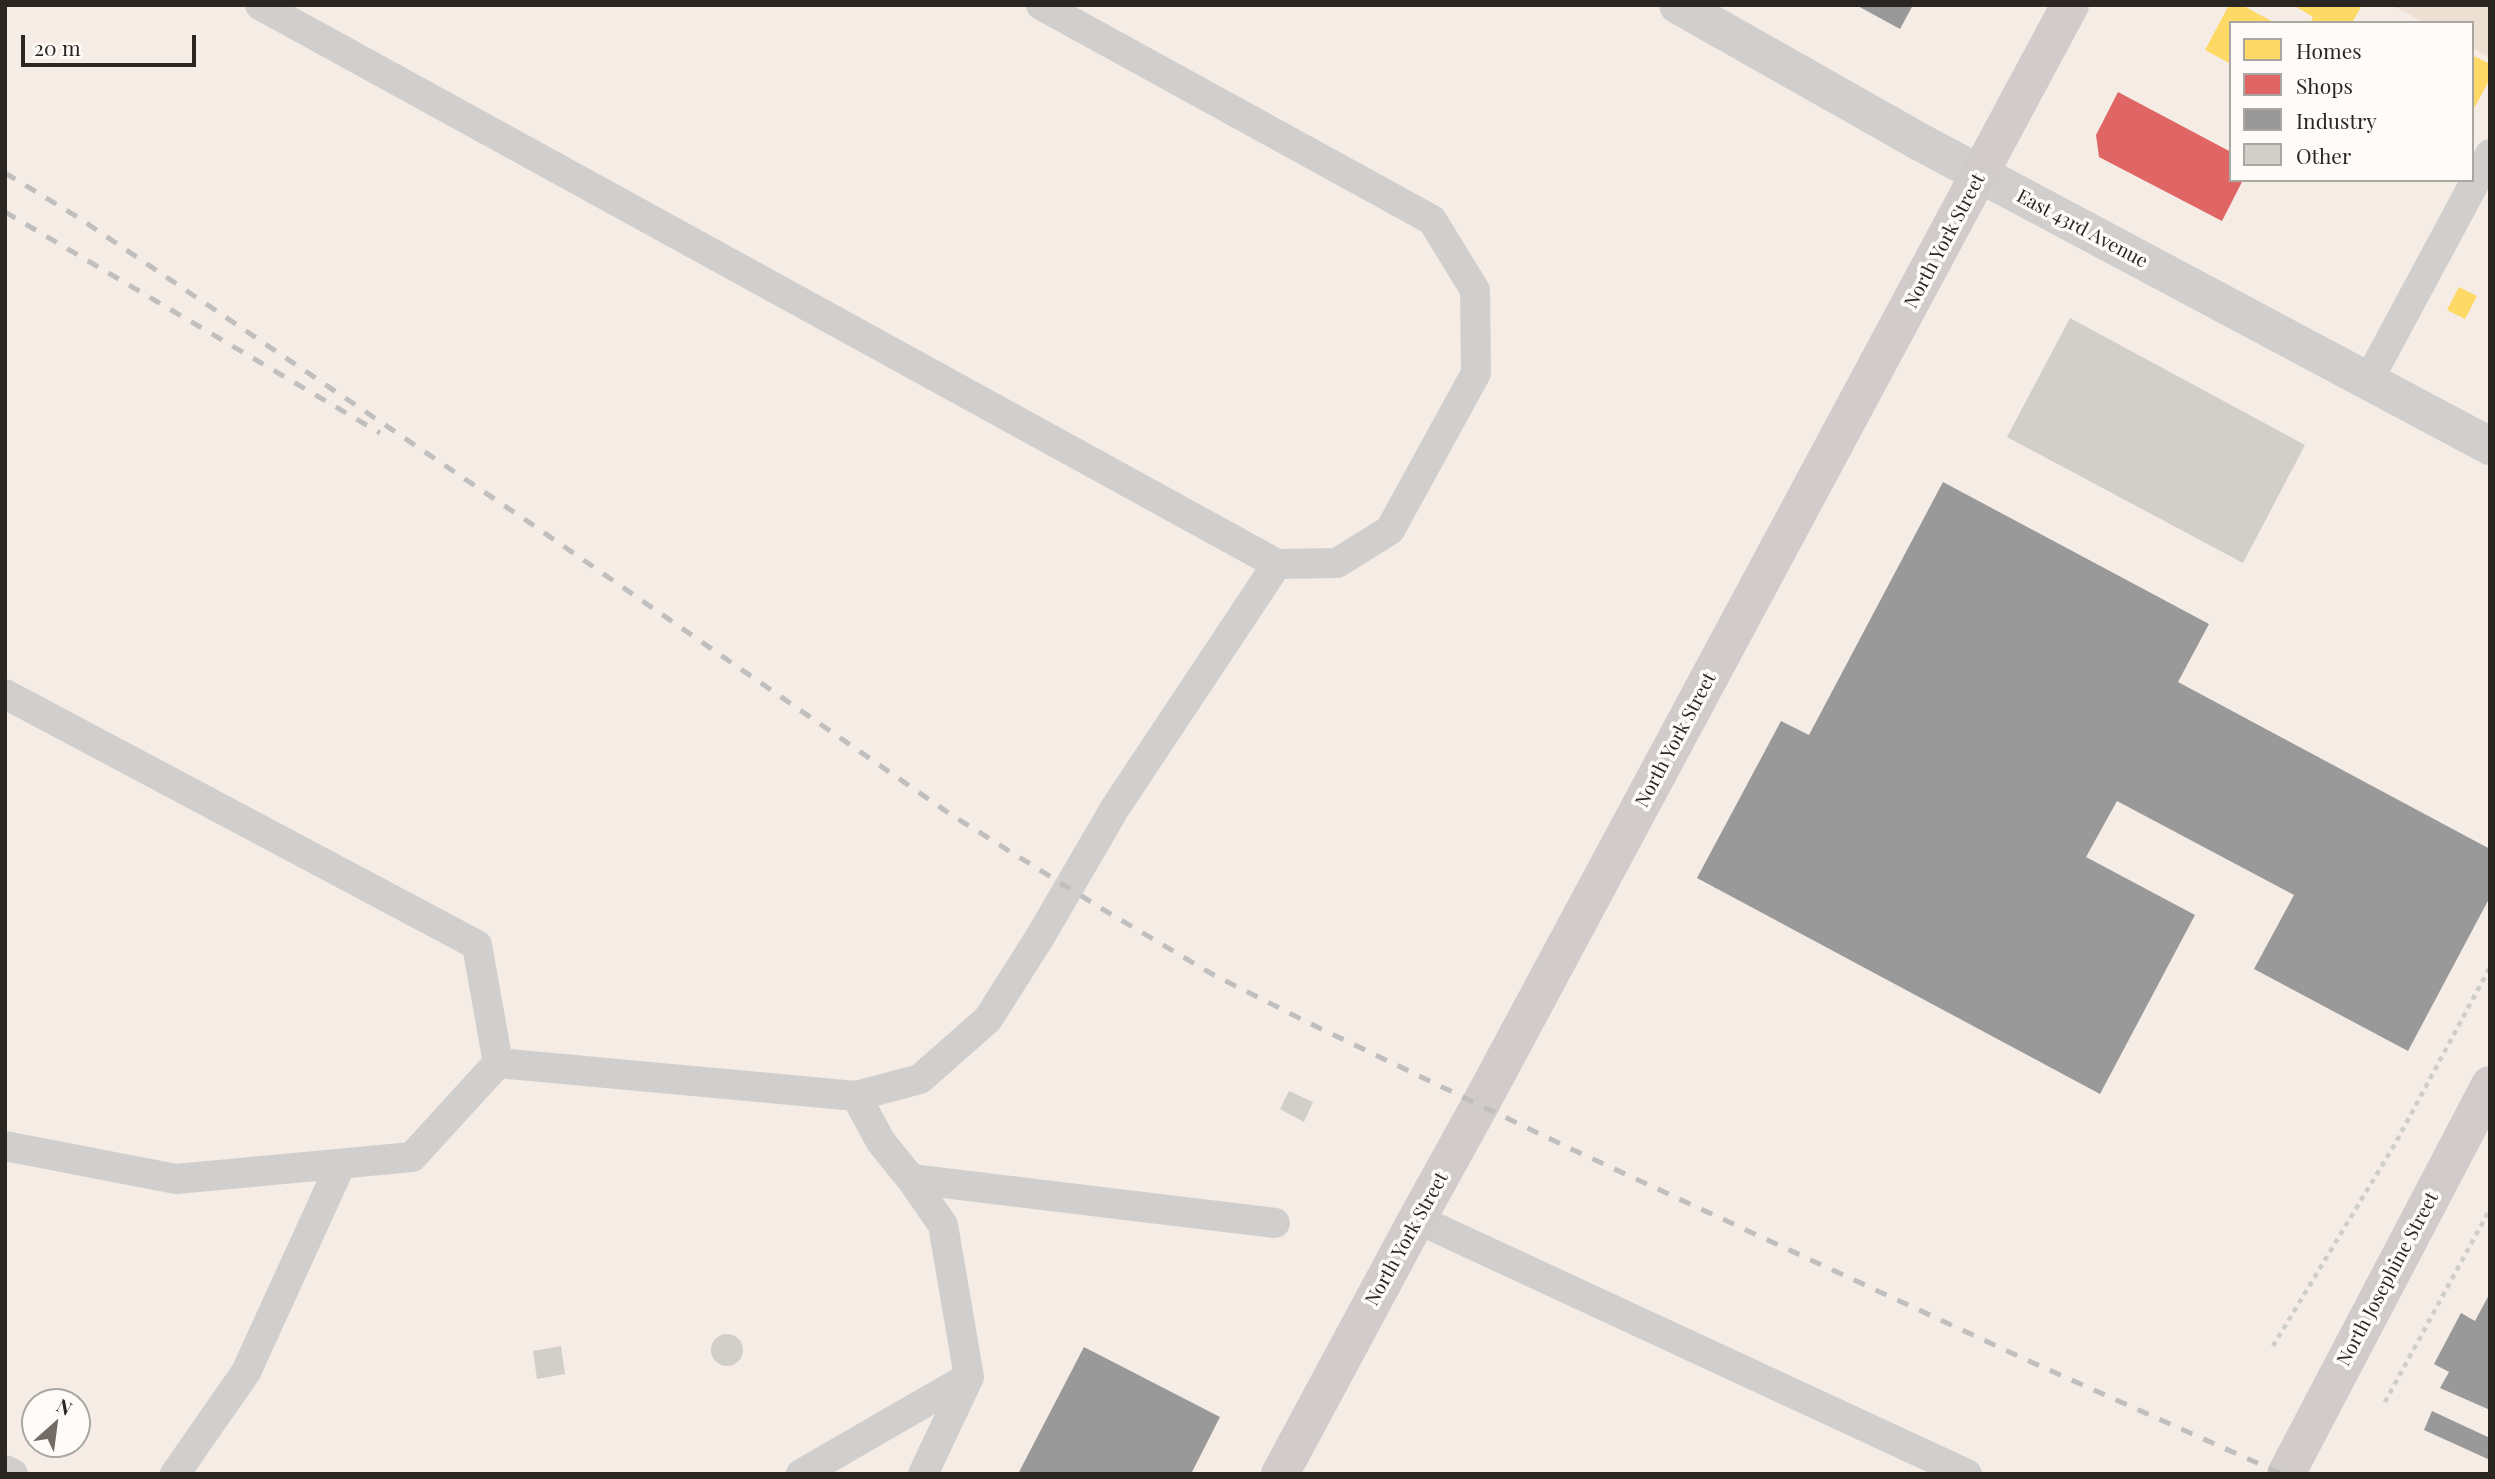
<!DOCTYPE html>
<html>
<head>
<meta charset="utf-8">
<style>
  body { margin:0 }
  #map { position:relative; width:2495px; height:1479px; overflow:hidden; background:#f4ece5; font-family:"Playfair Display",serif }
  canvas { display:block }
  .frame { position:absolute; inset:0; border:7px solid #2c2622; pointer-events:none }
  .legend { position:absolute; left:2229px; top:21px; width:245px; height:161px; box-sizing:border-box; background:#fefbf8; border:2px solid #aaa6a2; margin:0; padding:9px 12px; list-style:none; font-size:21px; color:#2c2622 }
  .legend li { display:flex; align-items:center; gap:14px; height:35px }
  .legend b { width:35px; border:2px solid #aaa6a2 }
  .north { position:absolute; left:21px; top:1388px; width:70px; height:70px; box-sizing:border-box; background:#fefbf8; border:2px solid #aaa6a2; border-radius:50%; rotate:28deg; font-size:19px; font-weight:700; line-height:28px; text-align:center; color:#2c2622 }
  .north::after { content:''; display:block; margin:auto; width:24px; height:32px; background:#726b66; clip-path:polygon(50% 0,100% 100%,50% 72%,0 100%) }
  .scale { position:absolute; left:21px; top:35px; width:175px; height:32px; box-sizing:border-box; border:4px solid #2c2622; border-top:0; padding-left:9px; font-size:21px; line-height:24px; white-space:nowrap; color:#2c2622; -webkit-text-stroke:5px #fefbf8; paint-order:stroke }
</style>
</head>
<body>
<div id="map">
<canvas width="2495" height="1479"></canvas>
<div class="frame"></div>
<ul class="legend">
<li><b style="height:19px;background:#ffd966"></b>Homes</li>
<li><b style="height:19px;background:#e06666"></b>Shops</li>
<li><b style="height:19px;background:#999"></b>Industry</li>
<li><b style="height:19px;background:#d2cec8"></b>Other</li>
</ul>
<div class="north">N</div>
<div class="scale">20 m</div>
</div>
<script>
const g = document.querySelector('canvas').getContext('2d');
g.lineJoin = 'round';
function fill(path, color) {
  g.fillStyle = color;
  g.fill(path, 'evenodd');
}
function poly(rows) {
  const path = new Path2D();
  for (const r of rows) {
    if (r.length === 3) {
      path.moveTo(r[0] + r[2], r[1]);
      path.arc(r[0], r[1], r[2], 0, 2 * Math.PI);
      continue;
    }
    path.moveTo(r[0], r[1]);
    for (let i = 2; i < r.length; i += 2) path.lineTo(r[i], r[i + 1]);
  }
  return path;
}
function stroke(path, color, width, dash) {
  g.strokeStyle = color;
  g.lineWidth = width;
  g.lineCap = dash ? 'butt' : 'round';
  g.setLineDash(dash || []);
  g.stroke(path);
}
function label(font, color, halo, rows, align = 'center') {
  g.font = font + ' "Playfair Display",serif';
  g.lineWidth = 7;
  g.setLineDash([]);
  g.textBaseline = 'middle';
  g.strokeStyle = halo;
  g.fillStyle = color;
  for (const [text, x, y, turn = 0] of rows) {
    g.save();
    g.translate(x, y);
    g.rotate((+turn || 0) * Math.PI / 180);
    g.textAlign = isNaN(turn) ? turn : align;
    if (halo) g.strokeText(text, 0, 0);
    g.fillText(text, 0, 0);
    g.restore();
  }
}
fill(poly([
  [2392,5,2490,5,2490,58,2472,48,2472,23,2425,23]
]), '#eedfd3');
fill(poly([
  [2229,5,2242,5,2275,23,2231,23,2231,64,2205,50],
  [2293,5,2362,5,2352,23,2310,23,2313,17],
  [2472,55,2490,64,2490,79,2472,112],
  [2459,287,2477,296,2465,319,2447,310]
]), '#ffd966');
fill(poly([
  [2118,92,2231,152,2231,180,2243,180,2222,221,2099,157,2096,135]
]), '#e06666');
fill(poly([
  [1856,5,1913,5,1900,29],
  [1943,482,2209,624,2178,682,2490,849,2490,897,2408,1051,2254,969,2294,895,2117,801,2086,857,2195,915,2100,1094,1697,878,1781,721,1809,735],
  [2490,1293,2490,1410,2440,1388,2449,1372,2434,1364,2461,1313,2475,1321],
  [1084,1347,1220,1417,1191,1474,1018,1474],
  [2432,1411,2490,1438,2490,1460,2424,1430]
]), '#999');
fill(poly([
  [2070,318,2305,445,2243,563,2007,437],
  [1289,1091,1313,1102,1304,1122,1280,1109],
  [727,1350,16],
  [561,1346,565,1374,537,1379,533,1351]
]), '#d2cec8');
stroke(poly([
  [2273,1346,2395,1144,2490,967],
  [2385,1402,2490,1209]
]), '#cfcdca', 4.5, [5, 5]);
stroke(poly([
  [260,5,1277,564,1337,563,1390,530,1476,373,1475,290,1432,220,1041,5],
  [2368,381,2490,154],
  [5,694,477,945,498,1063,412,1157,176,1179,5,1146],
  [498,1063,856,1096,920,1079,988,1019,1040,937,1115,808,1277,564],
  [856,1096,881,1142,911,1179,943,1225,969,1377,923,1474],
  [911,1179,1275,1223],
  [1417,1219,1967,1474],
  [5,1470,13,1474],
  [175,1474,246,1372,341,1164],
  [801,1474,969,1377]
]), '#d1cfcd', 30);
stroke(poly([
  [1678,5,1920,142,2490,446]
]), '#d1cfcd', 38);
stroke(poly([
  [1280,1474,1417,1219,1480,1105,2070,5],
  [2286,1474,2490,1085]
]), '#d1cccb', 38);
stroke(poly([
  [5,173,79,218,530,523,950,814,1104,910,1212,974,1311,1024,1567,1147,2029,1361,2282,1474],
  [5,212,380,433]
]), '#c1bfbe', 5, [12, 12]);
label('19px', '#2c2622', '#fefbf8', [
  ["East 43rd Avenue",2082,229,28],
  ["North York Street",1945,241,-62],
  ["North York Street",1676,740,-62],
  ["North York Street",1407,1239,-61],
  ["North Josephine Street",2388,1279,-62]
]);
</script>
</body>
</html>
